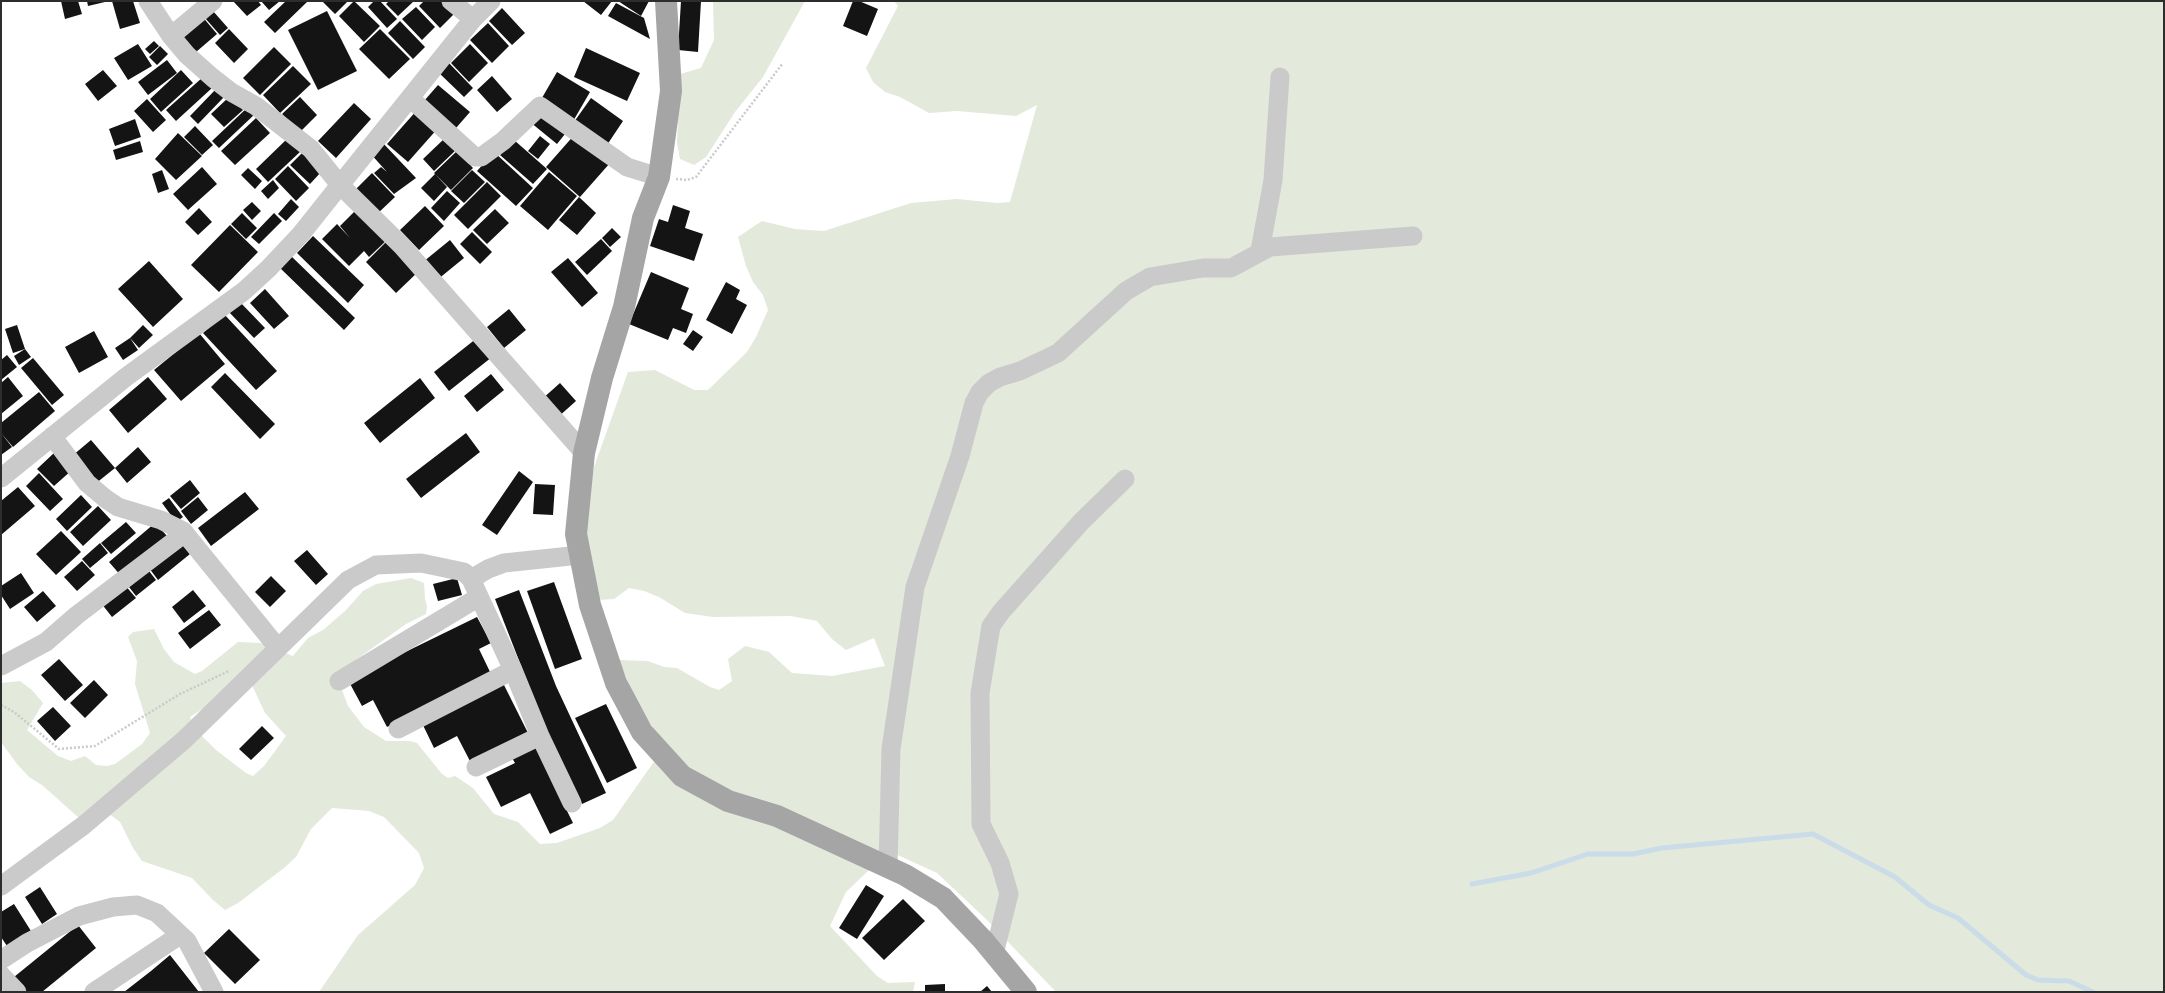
<!DOCTYPE html>
<html>
<head>
<meta charset="utf-8">
<style>
  body { margin:0 }
  #map { position:relative; width:2165px; height:993px; overflow:hidden; background:#fff; font-family:"IBM Plex Sans",sans-serif }
  canvas { display:block }
  .frame { position:absolute; inset:0; border:2px solid #2d2d2d; pointer-events:none }
</style>
</head>
<body>
<div id="map">
<canvas width="2165" height="993"></canvas>
<div class="frame"></div>
</div>
<script>
const g = document.querySelector('canvas').getContext('2d');
g.lineJoin = 'round';
function fill(path, color) {
  g.fillStyle = color;
  g.fill(path, 'evenodd');
}
function poly(rows) {
  const path = new Path2D();
  for (const r of rows) {
    path.moveTo(r[0], r[1]);
    for (let i = 2; i < r.length; i += 2) path.lineTo(r[i], r[i + 1]);
  }
  return path;
}
function stroke(path, color, width, dash) {
  g.strokeStyle = color;
  g.lineWidth = width;
  g.lineCap = dash ? 'butt' : 'round';
  g.setLineDash(dash || []);
  g.stroke(path);
}
fill(poly([
  [713,1,805,1,763,77,735,112,706,157,694,165,680,159,677,143,680,74,701,68,714,40],
  [894,1,2164,1,2164,992,1056,992,987,920,937,873,889,851,846,892,830,926,877,976,888,983,915,982,913,992,319,992,358,935,415,885,424,868,419,853,384,817,369,811,332,808,311,829,296,857,284,868,238,903,225,910,213,900,192,878,142,861,133,848,120,822,108,813,79,818,42,785,29,777,17,764,1,742,1,683,20,681,32,690,43,703,27,730,58,756,71,761,85,756,96,765,107,766,115,764,142,744,150,733,135,684,137,661,128,637,133,632,154,629,164,649,174,662,195,674,202,671,238,642,260,643,293,656,308,638,323,630,345,611,363,591,376,584,411,578,424,583,425,599,427,606,426,614,406,624,336,674,348,706,364,727,386,741,410,741,417,743,442,774,448,778,455,776,473,788,494,814,518,822,540,844,557,843,600,828,613,820,665,746,635,700,619,660,648,661,664,667,677,668,710,687,719,690,732,681,728,659,745,646,769,652,792,673,832,676,885,666,874,638,846,650,832,639,817,621,791,616,713,617,685,613,659,597,644,591,629,588,614,599,598,600,586,548,586,509,594,467,628,372,655,370,694,390,708,390,747,352,756,337,768,310,763,295,753,282,746,266,738,237,762,221,795,229,824,231,911,203,957,199,997,203,1010,202,1037,105,1016,116,957,111,929,113,900,97,885,92,873,82,866,68,898,6],
  [251,683,265,713,286,736,264,766,253,776,246,773,216,750,194,728,190,717,212,703]
]), '#e3e9db');
stroke(poly([
  [1472,884,1531,873,1588,854,1633,854,1662,848,1813,834,1895,877,1929,905,1958,918,2026,975,2038,980,2069,981,2093,992]
]), '#c9dce8', 5);
fill(poly([
  [61,1,78,1,82,14,65,19],
  [87,1,105,1,105,2,88,6],
  [112,1,133,1,140,23,120,29],
  [233,1,258,1,261,5,247,16],
  [261,1,280,1,269,10],
  [286,1,307,2,275,33,264,22],
  [322,1,348,1,335,14],
  [354,1,380,26,364,42,339,16],
  [374,1,380,1,397,19,387,28,368,7],
  [389,1,414,1,398,16,386,4],
  [424,1,441,1,454,14,440,28,419,6],
  [583,1,612,1,601,15],
  [618,1,649,1,641,16],
  [681,1,701,1,698,52,678,50],
  [853,1,859,1,878,9,867,36,843,26],
  [616,3,644,18,650,39,608,16],
  [416,7,435,27,422,40,402,19],
  [502,8,525,33,512,45,489,21],
  [213,11,228,28,220,35,205,18],
  [327,11,357,71,318,90,288,30],
  [201,15,217,34,196,52,180,33],
  [400,21,425,47,413,59,388,33],
  [488,23,509,46,492,63,470,40],
  [229,29,248,49,234,63,215,43],
  [380,29,410,59,389,79,359,49],
  [154,41,159,46,150,54,145,49],
  [138,44,152,66,128,80,114,58],
  [470,44,488,63,469,82,451,63],
  [160,46,168,54,157,65,149,57],
  [274,47,291,64,260,95,243,78],
  [586,48,640,73,627,101,574,77],
  [167,60,177,73,148,95,138,82],
  [447,61,473,88,464,97,437,71],
  [293,66,311,84,280,113,263,95],
  [103,70,117,86,98,101,85,84],
  [181,70,193,83,161,112,150,99],
  [557,72,590,92,572,123,539,103],
  [492,76,512,99,497,112,477,90],
  [203,77,212,88,176,121,166,110],
  [438,85,470,112,456,128,424,101],
  [217,88,225,96,198,124,190,116],
  [230,96,243,110,224,127,211,114],
  [300,97,317,115,300,132,282,114],
  [591,98,623,121,607,145,574,122],
  [147,99,166,120,153,132,134,111],
  [354,103,371,119,336,158,318,141],
  [248,107,255,114,219,148,212,141],
  [541,107,569,129,557,144,530,122],
  [418,109,439,127,408,162,387,144],
  [256,118,270,133,235,165,221,151],
  [135,119,141,137,115,146,109,129],
  [195,126,213,145,202,155,184,137],
  [178,133,202,156,176,180,155,159],
  [576,133,610,163,580,197,546,167],
  [540,136,550,144,538,159,528,151],
  [288,138,301,151,268,182,256,169],
  [445,138,456,150,434,171,423,159],
  [514,140,547,169,533,184,500,155],
  [140,141,143,152,116,160,113,150],
  [381,141,416,178,394,194,374,173,381,167,387,172,369,152],
  [457,151,473,168,451,190,434,173],
  [303,152,322,171,310,184,290,165],
  [494,152,533,188,516,206,477,171],
  [288,166,309,188,296,201,275,179],
  [202,167,217,184,188,210,173,194],
  [248,168,262,181,255,189,241,175],
  [162,170,169,189,158,193,152,174],
  [472,170,485,182,464,203,451,191],
  [549,172,577,196,548,230,520,206],
  [372,173,395,197,375,216,352,193],
  [435,174,447,187,434,201,421,188],
  [273,180,279,188,268,199,261,191],
  [487,182,501,196,468,229,454,215],
  [447,191,460,203,444,221,431,208],
  [579,197,596,213,577,235,559,220],
  [291,199,299,207,286,221,278,214],
  [252,202,261,211,252,220,243,210],
  [673,205,690,211,685,228,703,234,694,261,650,246,659,219,668,222],
  [425,206,444,226,419,250,400,230],
  [199,208,212,222,198,235,185,222],
  [358,208,388,239,369,257,364,251,349,266,322,239,337,224,350,238,340,226],
  [495,209,509,223,487,244,473,230],
  [242,213,257,228,246,239,231,224],
  [274,213,282,221,259,244,251,237],
  [230,225,258,252,219,292,191,265],
  [612,228,621,237,610,247,602,238],
  [472,232,492,252,480,264,460,244],
  [313,236,364,285,348,303,297,253],
  [389,239,419,271,396,293,366,262],
  [601,239,612,251,587,275,575,262],
  [450,240,464,258,437,280,423,262],
  [291,256,355,318,344,330,279,267],
  [568,258,598,293,582,307,551,272],
  [149,261,183,299,153,327,118,289],
  [651,272,689,288,681,309,693,314,686,333,673,328,668,340,629,324],
  [726,282,740,290,736,299,747,305,732,334,706,320],
  [265,289,289,316,274,329,250,303],
  [239,301,265,328,254,338,228,311],
  [509,309,526,330,504,348,487,327],
  [224,314,277,371,256,390,203,333],
  [17,325,25,349,31,357,19,365,14,356,25,349,13,353,5,329],
  [143,325,153,335,139,348,130,338],
  [693,330,703,337,693,351,683,344],
  [94,331,108,357,79,373,65,347],
  [199,333,225,364,181,401,154,370],
  [130,338,138,350,123,360,115,348],
  [477,338,492,357,449,391,434,372],
  [7,355,17,367,1,380,1,360],
  [33,358,64,395,52,405,21,368],
  [225,373,275,424,260,439,211,387],
  [491,374,504,390,477,412,464,396],
  [8,377,23,396,1,414,1,383],
  [148,377,167,399,128,433,109,410],
  [420,378,435,398,380,443,364,423],
  [560,383,576,401,557,418,541,400],
  [39,392,55,411,13,447,1,433,1,423],
  [1,433,12,447,1,455],
  [466,433,480,452,421,498,406,479],
  [91,440,115,468,95,484,72,456],
  [138,447,151,462,127,483,115,468],
  [55,452,72,470,54,486,37,469],
  [519,471,533,482,497,535,482,525],
  [39,473,63,499,50,511,26,486],
  [190,480,200,493,181,509,170,496],
  [535,484,555,485,553,515,533,514],
  [18,487,35,506,1,535,1,501],
  [245,492,259,509,211,546,198,528],
  [81,495,92,507,67,531,56,519],
  [198,497,208,510,191,524,181,511],
  [169,498,183,517,176,522,162,503],
  [98,506,111,520,83,546,70,532],
  [126,522,136,533,111,554,101,543],
  [155,523,168,537,122,577,109,562],
  [61,531,81,552,56,575,36,554],
  [178,539,190,554,158,580,146,564],
  [100,543,108,553,90,568,82,559],
  [307,550,328,574,316,585,294,561],
  [82,561,95,575,77,591,64,577],
  [149,571,156,580,136,596,129,587],
  [21,573,34,593,10,609,1,595,1,586],
  [271,576,286,591,270,607,255,592],
  [457,578,462,595,438,601,433,584],
  [554,582,582,659,555,669,527,591],
  [124,584,136,598,112,617,101,603],
  [193,590,206,606,184,623,172,607],
  [519,590,556,686,606,793,582,804,543,722,495,599],
  [43,591,56,606,37,622,24,607],
  [209,610,221,625,190,649,178,633],
  [477,617,491,643,479,649,492,676,387,727,373,700,362,706,348,680],
  [59,659,83,685,65,701,41,675],
  [94,680,108,695,85,718,70,703],
  [502,681,529,735,471,763,457,736,434,748,421,721],
  [606,704,637,768,607,783,575,718],
  [53,707,71,726,55,741,37,721],
  [262,726,274,738,251,760,239,749],
  [535,746,573,823,550,834,530,793,501,807,486,777,515,763,512,758],
  [866,885,884,896,857,939,839,928],
  [40,887,57,914,42,924,25,897],
  [903,899,925,921,884,960,862,938],
  [14,904,31,931,7,946,1,937,1,912],
  [78,925,96,948,42,992,27,992,14,977],
  [229,929,260,960,235,984,204,953],
  [170,955,199,992,124,992,151,971],
  [945,984,945,992,925,992,925,985],
  [987,986,992,992,980,992]
]), '#141414');
stroke(poly([
  [676,179,687,180,696,177,783,63],
  [1,705,14,712,59,749,95,746,180,694,229,671]
]), '#cacaca', 2.5, [2, 2]);
stroke(poly([
  [148,1,171,36,187,55,213,78,231,92,256,106,311,149,340,185,402,246,584,453],
  [451,1,473,19],
  [171,36,213,1],
  [410,98,475,157,481,157,503,141,540,106,627,167,659,177],
  [1260,251,1273,180,1280,77],
  [52,436,87,483,106,499,118,507,161,520,183,531,278,648],
  [1,478,126,377,244,291,268,269,301,234,340,185,473,19,491,1],
  [1,666,46,642,77,615,185,533],
  [339,681,479,597],
  [398,729,513,670],
  [476,767,540,736],
  [572,803,540,736,513,670,471,579,488,569,504,563,580,555],
  [888,867,891,749,915,587,960,456,974,403,980,392,989,383,1000,377,1020,371,1058,353,1126,291,1150,277,1203,268,1231,268,1270,247,1413,236],
  [1,886,84,825,184,740,348,580,376,565,421,563,464,572,471,579],
  [994,954,1009,894,1000,863,981,824,980,693,991,626,1001,612,1081,522,1125,479],
  [1,960,27,943,79,916,113,907,137,905,157,913,187,941,214,992],
  [1,975,17,992],
  [94,992,180,935]
]), '#cacaca', 19);
stroke(poly([
  [666,1,671,91,659,177,643,218,624,307,602,378,584,453,576,534,590,605,616,683,642,732,682,776,728,801,777,816,905,875,943,898,983,940,1026,992]
]), '#a5a5a5', 22);
</script>
</body>
</html>
